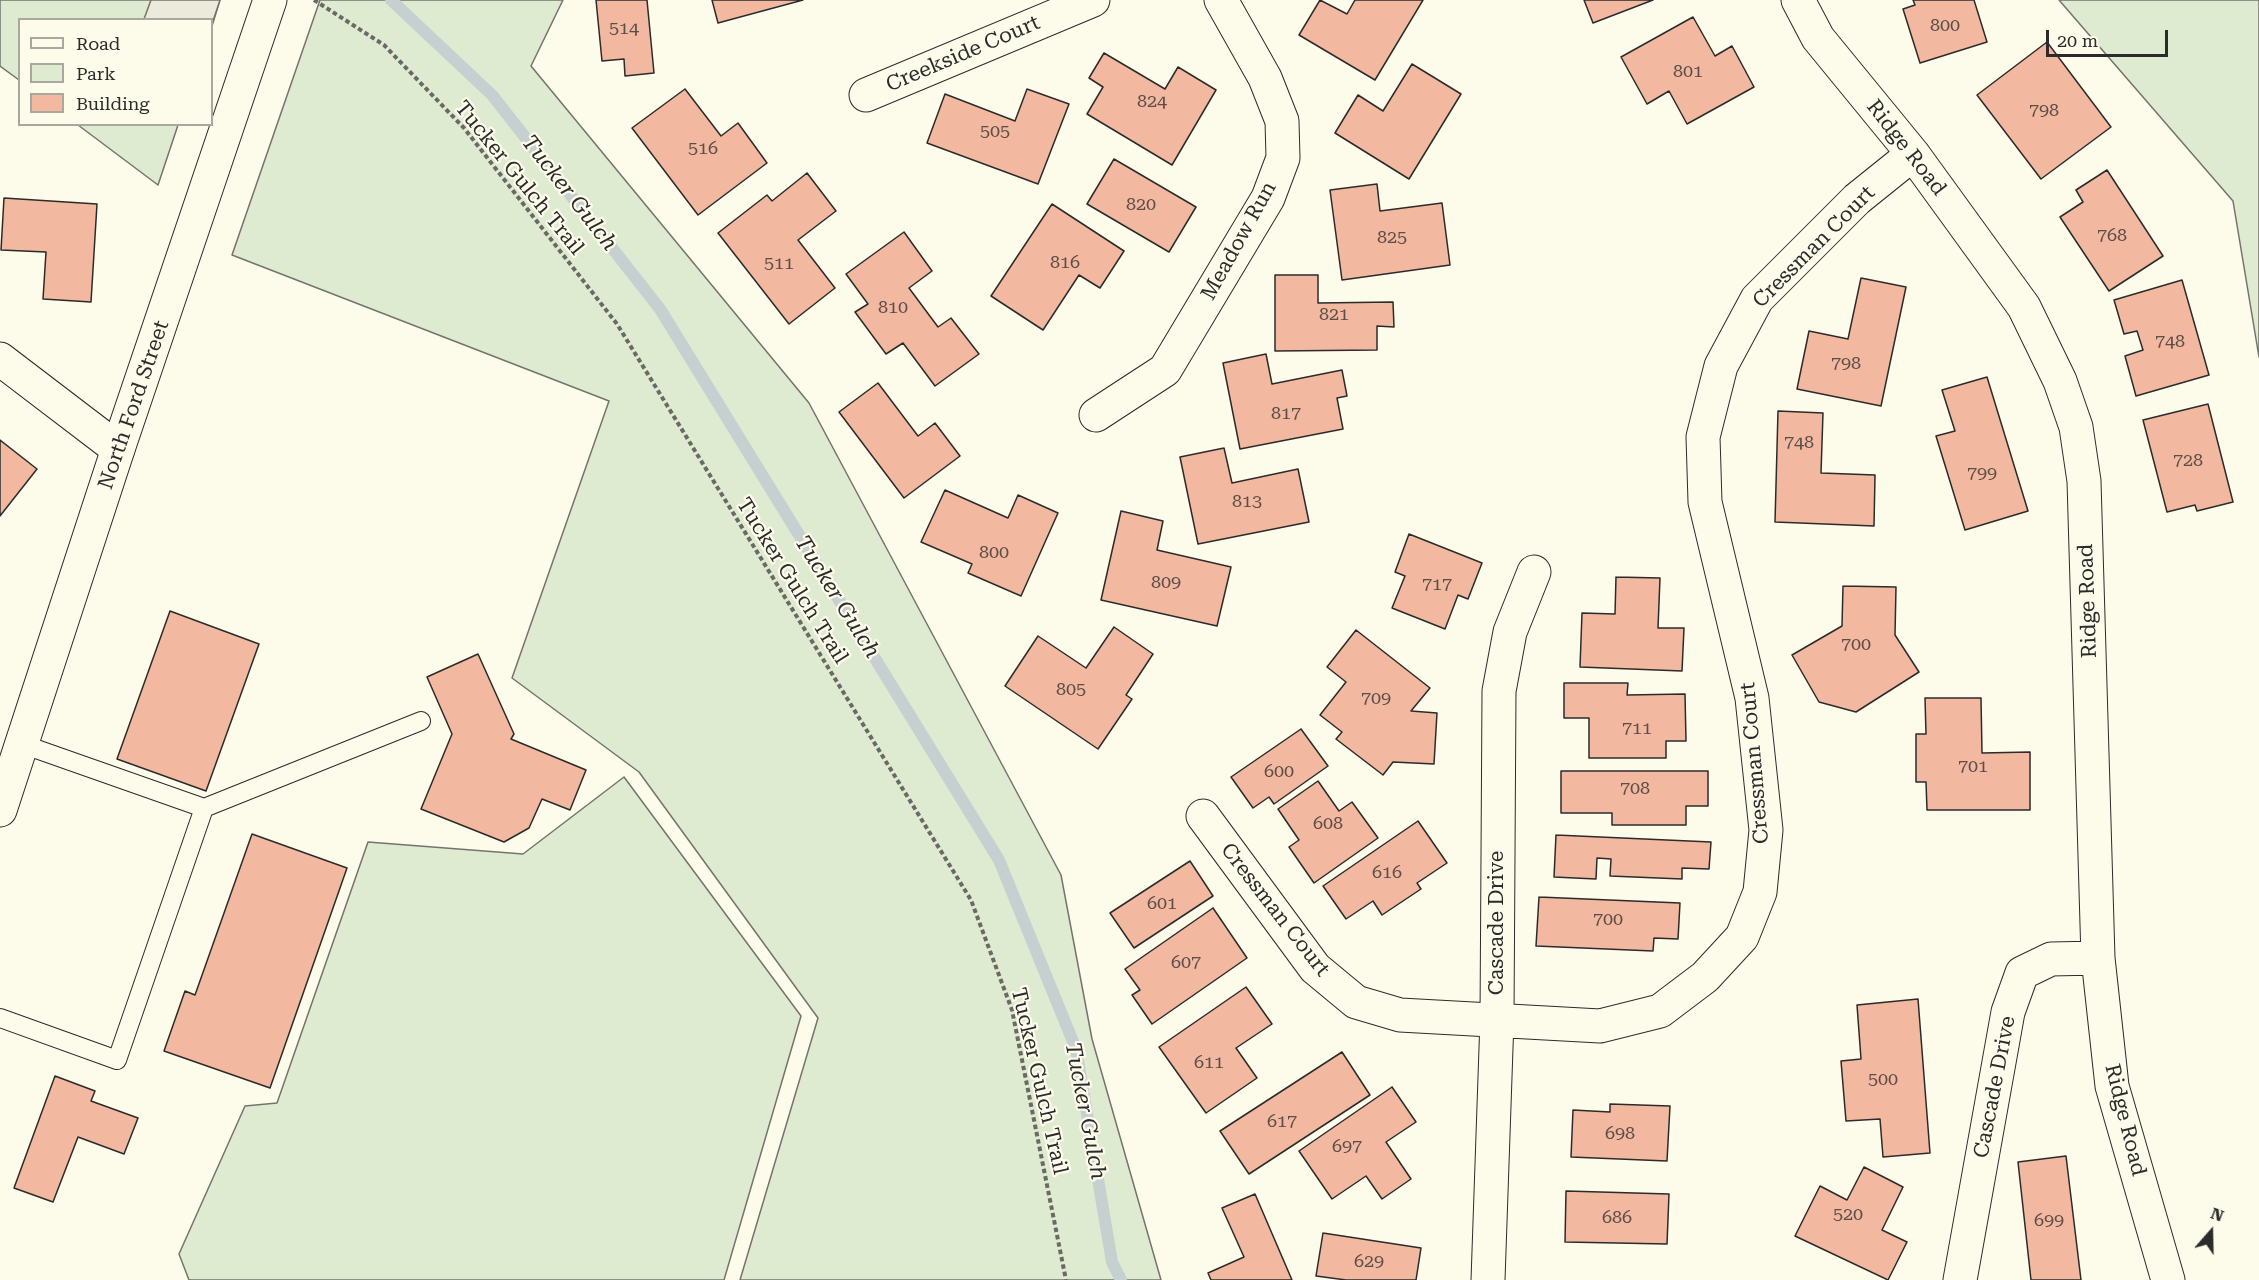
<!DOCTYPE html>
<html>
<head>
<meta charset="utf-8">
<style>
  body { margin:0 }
  #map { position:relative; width:2259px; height:1280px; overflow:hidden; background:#fdfbea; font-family:"Roboto Serif",serif }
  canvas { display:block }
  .legend { position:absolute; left:18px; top:18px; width:195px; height:108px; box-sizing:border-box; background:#fdfbea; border:2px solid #a9a89e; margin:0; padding:8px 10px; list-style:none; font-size:18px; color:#2b2b2b }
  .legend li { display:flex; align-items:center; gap:12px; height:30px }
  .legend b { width:30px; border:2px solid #a9a89e }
  .north { position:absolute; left:2181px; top:1202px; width:60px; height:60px; -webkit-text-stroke:4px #fdfbea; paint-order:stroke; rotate:20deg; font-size:16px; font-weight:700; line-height:24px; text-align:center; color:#2b2b2b }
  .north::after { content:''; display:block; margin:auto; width:21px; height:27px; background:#2b2b2b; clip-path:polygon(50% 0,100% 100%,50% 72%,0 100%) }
  .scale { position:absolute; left:2046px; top:30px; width:122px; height:27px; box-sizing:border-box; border:3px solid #2b2b2b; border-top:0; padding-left:8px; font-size:18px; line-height:21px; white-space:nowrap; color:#2b2b2b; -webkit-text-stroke:4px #fdfbea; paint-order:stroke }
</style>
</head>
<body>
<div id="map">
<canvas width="2259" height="1280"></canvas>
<ul class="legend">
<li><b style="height:8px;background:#fdfbea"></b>Road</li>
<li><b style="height:16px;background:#deebd1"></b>Park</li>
<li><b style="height:16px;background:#f2b8a0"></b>Building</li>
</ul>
<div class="north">N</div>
<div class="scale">20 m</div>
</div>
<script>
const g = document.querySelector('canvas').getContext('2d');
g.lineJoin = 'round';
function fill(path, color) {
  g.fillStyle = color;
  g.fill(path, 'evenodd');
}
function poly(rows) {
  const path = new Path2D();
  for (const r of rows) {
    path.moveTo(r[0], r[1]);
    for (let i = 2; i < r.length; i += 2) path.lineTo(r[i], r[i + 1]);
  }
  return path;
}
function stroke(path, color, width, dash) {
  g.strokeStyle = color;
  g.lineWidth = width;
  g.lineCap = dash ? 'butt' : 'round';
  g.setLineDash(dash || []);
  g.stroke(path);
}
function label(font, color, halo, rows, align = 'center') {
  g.font = font + ' "Roboto Serif",serif';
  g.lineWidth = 4.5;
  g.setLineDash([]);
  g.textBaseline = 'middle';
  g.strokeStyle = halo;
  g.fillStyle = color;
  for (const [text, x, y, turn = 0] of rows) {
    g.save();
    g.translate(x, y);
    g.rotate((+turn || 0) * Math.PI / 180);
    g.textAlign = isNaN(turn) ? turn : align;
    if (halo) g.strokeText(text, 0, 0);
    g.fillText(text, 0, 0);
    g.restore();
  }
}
const green = poly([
  [0,0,220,0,212,26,212,20,20,20,19,80,0,66,0,0],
  [320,0,563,0,531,66,809,403,1061,875,1092,1039,1161,1280,740,1280,818,1018,639,772,512,678,609,401,232,255,320,0],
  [2059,0,2259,0,2259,357,2233,201,2059,0],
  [78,125,178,125,158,185,78,125],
  [624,777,801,1016,724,1280,189,1280,179,1254,245,1106,277,1103,368,842,523,854,624,777]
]);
fill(green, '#deebd1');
stroke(green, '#74746e', 1.5);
const parking = poly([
  [151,0,220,0,212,24,212,20,144,19,151,0]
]);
fill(parking, '#eceadb');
stroke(parking, '#74746e', 1.5);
stroke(poly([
  [391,0,492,95,660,309,999,860,1076,1049,1112,1262,1121,1280]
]), '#c7d0d0', 12);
const building = poly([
  [596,0,647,0,654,73,625,76,624,59,602,61,596,0],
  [712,0,803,0,718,23,712,0],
  [1320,0,1347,14,1355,0,1423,0,1375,80,1299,35,1320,0],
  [1584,0,1653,0,1593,23,1584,0],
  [1913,0,1974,0,1987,42,1920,63,1903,9,1915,5,1913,0],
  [1693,17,1715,56,1732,46,1754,87,1687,124,1669,91,1647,104,1621,57,1693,17],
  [2047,42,2111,127,2041,179,1977,95,2047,42],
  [1104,53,1165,89,1178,67,1216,90,1172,165,1087,114,1103,87,1089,78,1104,53],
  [1412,64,1461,94,1409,179,1335,133,1358,95,1383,111,1412,64],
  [685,89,721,136,738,123,767,163,698,215,632,128,685,89],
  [1027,89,1069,104,1038,184,927,143,945,94,1015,121,1027,89],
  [1114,159,1196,207,1169,252,1087,204,1114,159],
  [2107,170,2163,256,2109,291,2060,217,2083,202,2076,190,2107,170],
  [807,173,836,211,798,240,835,288,789,324,718,233,767,195,772,201,807,173],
  [1377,184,1380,211,1442,203,1450,265,1342,280,1330,190,1377,184],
  [4,198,97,204,91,302,43,299,46,252,1,250,4,198],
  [1052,204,1124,251,1100,288,1079,275,1043,330,991,296,1052,204],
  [904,232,932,271,909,288,938,327,951,318,979,354,935,386,903,343,886,354,855,312,868,304,846,274,904,232],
  [1275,275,1318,275,1318,303,1393,302,1394,327,1377,326,1377,350,1275,351,1275,275],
  [1861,278,1906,287,1881,406,1797,389,1809,331,1848,339,1861,278],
  [2182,280,2209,375,2136,396,2125,356,2143,350,2137,331,2124,334,2114,300,2182,280],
  [1266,354,1272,384,1342,370,1347,396,1337,398,1343,429,1240,449,1223,363,1266,354],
  [1987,377,2028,511,1965,530,1936,436,1955,431,1942,390,1987,377],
  [878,383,918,436,935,423,960,456,904,498,839,412,878,383],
  [2208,404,2233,502,2197,511,2195,505,2167,512,2143,420,2208,404],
  [1778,411,1823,413,1821,473,1875,475,1874,526,1775,522,1778,411],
  [0,440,37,469,0,516,0,440],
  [1224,448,1232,483,1298,469,1309,522,1198,544,1180,457,1224,448],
  [945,490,1008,518,1018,495,1058,513,1021,596,968,573,972,564,921,542,945,490],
  [1121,511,1163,521,1157,550,1231,567,1217,626,1101,600,1121,511],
  [1409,534,1482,563,1468,599,1458,595,1445,629,1392,608,1405,576,1395,572,1409,534],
  [1616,577,1660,578,1658,628,1684,628,1682,671,1580,667,1582,613,1615,614,1616,577],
  [1843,586,1896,587,1895,635,1919,672,1856,712,1819,702,1792,655,1842,626,1843,586],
  [170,611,259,644,206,791,117,759,170,611],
  [1114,627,1153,654,1126,695,1132,699,1098,749,1005,686,1038,636,1086,668,1114,627],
  [1356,630,1430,688,1411,711,1437,713,1434,764,1393,762,1383,775,1336,739,1342,732,1320,715,1346,682,1327,667,1356,630],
  [478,654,514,734,511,739,586,770,570,810,542,799,529,828,504,842,421,809,452,734,427,677,478,654],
  [1564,683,1628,683,1627,695,1685,694,1686,741,1666,741,1666,758,1589,758,1589,718,1564,718,1564,683],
  [1925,698,1981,698,1982,753,2030,752,2030,810,1927,810,1926,782,1916,782,1916,734,1926,734,1925,698],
  [1301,729,1328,766,1274,804,1269,797,1253,808,1231,777,1301,729],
  [1561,771,1708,771,1708,806,1686,806,1686,825,1612,825,1612,813,1561,813,1561,771],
  [1318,781,1339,811,1352,802,1378,838,1314,883,1289,847,1299,840,1278,809,1318,781],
  [1418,821,1447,863,1417,883,1421,889,1382,915,1373,901,1346,919,1323,886,1418,821],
  [252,834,347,868,270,1088,164,1051,185,991,195,995,252,834],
  [1556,835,1711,842,1709,869,1682,868,1682,879,1610,876,1611,859,1597,858,1596,879,1554,877,1556,835],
  [1190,861,1213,896,1134,948,1110,913,1190,861],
  [1539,897,1680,903,1678,939,1654,938,1653,951,1536,946,1539,897],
  [1213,908,1247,958,1152,1024,1132,995,1140,990,1125,969,1213,908],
  [1246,987,1272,1024,1236,1048,1257,1078,1206,1113,1159,1047,1246,987],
  [1918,999,1930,1153,1883,1157,1880,1119,1846,1121,1841,1061,1861,1059,1857,1005,1918,999],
  [1342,1052,1370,1095,1249,1174,1220,1131,1342,1052],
  [55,1076,95,1091,91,1101,138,1118,124,1154,78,1137,53,1202,14,1188,55,1076],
  [1392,1087,1416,1122,1386,1142,1411,1179,1382,1199,1366,1176,1332,1199,1299,1151,1392,1087],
  [1610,1104,1670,1106,1667,1161,1571,1157,1573,1110,1610,1112,1610,1104],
  [2066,1156,2081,1280,2031,1280,2018,1162,2066,1156],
  [1864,1167,1903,1187,1882,1230,1907,1242,1888,1280,1795,1236,1820,1186,1847,1200,1864,1167],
  [1566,1191,1669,1194,1667,1244,1565,1242,1566,1191],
  [1255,1194,1292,1280,1211,1280,1208,1273,1244,1257,1222,1208,1255,1194],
  [1323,1233,1421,1248,1416,1280,1346,1280,1316,1276,1323,1233]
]);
fill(building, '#f2b8a0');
stroke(building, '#2b2b2b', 1.5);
const service = poly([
  [204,808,421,721],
  [0,1018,117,1060,204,808,22,744]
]);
const minor = poly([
  [1798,0,1818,38,1913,154,2024,307,2060,381,2076,427,2084,481,2098,958,2112,1086,2168,1280],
  [866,95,1093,0],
  [0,359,118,449],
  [1096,415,1165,370,1268,198,1283,158,1282,121,1265,78,1221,0],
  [1203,816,1315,968,1356,1002,1400,1015,1600,1026,1660,1011,1705,977,1742,937,1760,892,1766,830,1752,698,1705,502,1703,437,1721,366,1757,299,1857,199,1913,154],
  [1488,1280,1497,1019,1499,691,1510,632,1534,572],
  [1960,1280,2008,1012,2022,973,2051,959,2098,958]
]);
const tertiary = poly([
  [0,810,118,449,270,0]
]);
stroke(service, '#2b2b2b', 20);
stroke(minor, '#2b2b2b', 35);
stroke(tertiary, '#2b2b2b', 35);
stroke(poly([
  [314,0,384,45,464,128,617,324,971,900,1012,1010,1066,1280]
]), '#6a6964', 4, [4.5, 3]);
stroke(service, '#fdfbea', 18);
stroke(minor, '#fdfbea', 33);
stroke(tertiary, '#fdfbea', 33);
label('18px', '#5d4e48', null, [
  ["800",1945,26],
  ["514",624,29],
  ["801",1688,72],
  ["824",1152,102],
  ["798",2044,111],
  ["505",995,132],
  ["516",703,149],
  ["820",1141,205],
  ["768",2112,236],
  ["825",1392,238],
  ["816",1065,263],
  ["511",779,264],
  ["810",893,308],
  ["821",1334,315],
  ["748",2170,342],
  ["798",1846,364],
  ["817",1286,414],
  ["748",1799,443],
  ["728",2188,461],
  ["799",1982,474],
  ["813",1247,502],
  ["800",994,553],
  ["809",1166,583],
  ["717",1437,585],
  ["700",1856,645],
  ["805",1071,690],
  ["709",1376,699],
  ["711",1637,729],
  ["701",1973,767],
  ["600",1279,772],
  ["708",1635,789],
  ["608",1328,824],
  ["616",1387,873],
  ["601",1162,904],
  ["700",1608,920],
  ["607",1186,963],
  ["611",1209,1063],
  ["500",1883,1080],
  ["617",1282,1122],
  ["698",1620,1134],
  ["697",1347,1147],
  ["520",1848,1215],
  ["686",1617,1218],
  ["699",2049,1221],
  ["629",1369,1262]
]);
label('21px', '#2b2b2b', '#fdfbea', [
  ["Creekside Court",963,54,-23],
  ["Ridge Road",1906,148,52],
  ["Tucker Gulch Trail",519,178,51],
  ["Meadow Run",1239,241,-61],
  ["Cressman Court",1814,247,-45],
  ["North Ford Street",134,405,-71],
  ["Tucker Gulch Trail",792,581,58],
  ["Ridge Road",2088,601,-92],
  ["Cressman Court",1755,763,-95],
  ["Cressman Court",1275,910,52],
  ["Cascade Drive",1497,923,-90],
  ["Tucker Gulch Trail",1039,1081,77],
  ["Cascade Drive",1995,1087,-79],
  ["Ridge Road",2125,1120,76]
]);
label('italic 22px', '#2b2b2b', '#fdfbea', [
  ["Tucker Gulch",569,193,52],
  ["Tucker Gulch",837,597,58],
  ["Tucker Gulch",1085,1111,79]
]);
</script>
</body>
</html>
